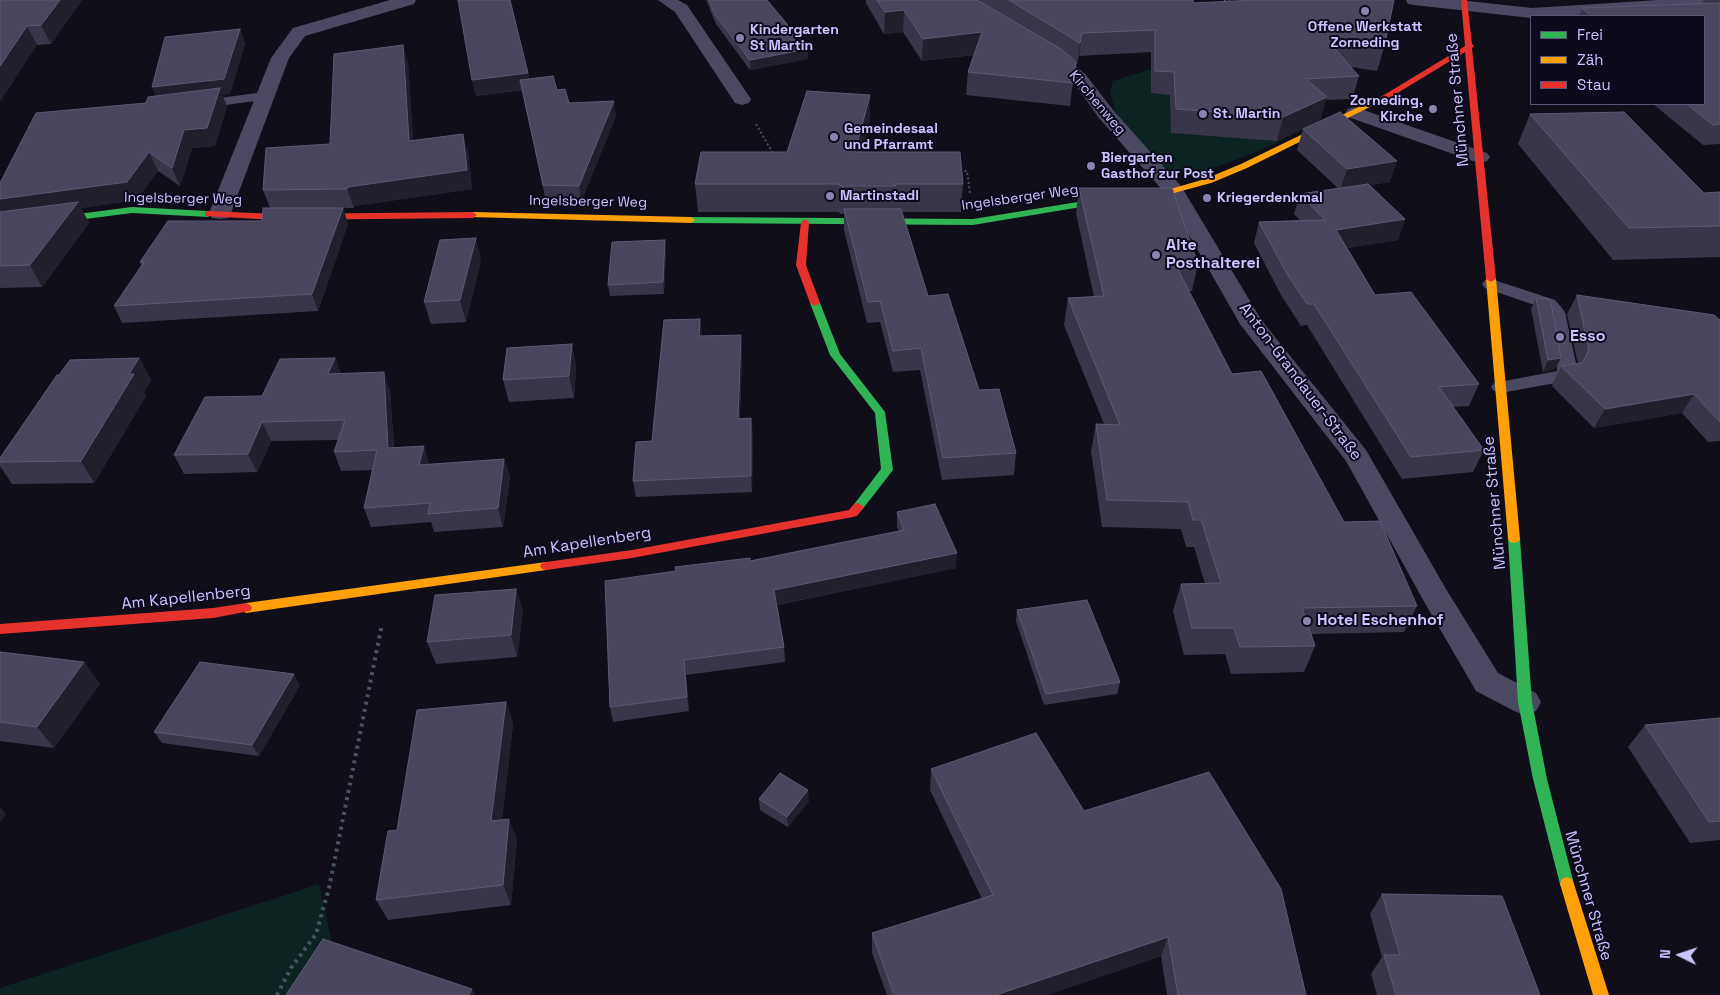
<!DOCTYPE html>
<html>
<head>
<meta charset="utf-8">
<style>
  body { margin:0 }
  #map { position:relative; width:1720px; height:995px; overflow:hidden; background:#100e18; font-family:"Space Grotesk",sans-serif }
  canvas { display:block }
  .legend { position:absolute; left:1530px; top:15px; width:175px; height:90px; box-sizing:border-box; background:#0d0a1c; border:1px solid #595577; margin:0; padding:6px 9px; list-style:none; font-size:15px; color:#cbc5ff }
  .legend li { display:flex; align-items:center; gap:10px; height:25px }
  .legend b { width:25px; border:1px solid #595577 }
  .north { position:absolute; left:1655px; top:930px; width:50px; height:50px; -webkit-text-stroke:4px #0d0a1c; paint-order:stroke; rotate:274deg; font-size:14px; font-weight:700; line-height:20px; text-align:center; color:#cbc5ff }
  .north::after { content:''; display:block; margin:auto; width:18px; height:22px; background:#cbc5ff; clip-path:polygon(50% 0,100% 100%,50% 72%,0 100%) }
</style>
</head>
<body>
<div id="map">
<canvas width="1720" height="995"></canvas>
<ul class="legend">
<li><b style="height:6px;background:#30b455"></b>Frei</li>
<li><b style="height:6px;background:#ff9f0a"></b>Zäh</li>
<li><b style="height:6px;background:#e5322d"></b>Stau</li>
</ul>
<div class="north">N</div>
</div>
<script>
const g = document.querySelector('canvas').getContext('2d');
g.lineJoin = 'round';
function fill(path, color) {
  g.fillStyle = color;
  g.fill(path, 'evenodd');
}
function poly(rows) {
  const path = new Path2D();
  for (const r of rows) {
    path.moveTo(r[0], r[1]);
    for (let i = 2; i < r.length; i += 2) path.lineTo(r[i], r[i + 1]);
  }
  return path;
}
function stroke(path, color, width, dash) {
  g.strokeStyle = color;
  g.lineWidth = width;
  g.lineCap = dash ? 'butt' : 'round';
  g.setLineDash(dash || []);
  g.stroke(path);
}
function label(font, color, halo, rows, align = 'center') {
  g.font = font + ' "Space Grotesk",sans-serif';
  g.lineWidth = 4;
  g.setLineDash([]);
  g.textBaseline = 'middle';
  g.strokeStyle = halo;
  g.fillStyle = color;
  for (const [text, x, y, turn = 0] of rows) {
    g.save();
    g.translate(x, y);
    g.rotate((+turn || 0) * Math.PI / 180);
    g.textAlign = isNaN(turn) ? turn : align;
    if (halo) g.strokeText(text, 0, 0);
    g.fillText(text, 0, 0);
    g.restore();
  }
}
fill(poly([
  [1168,64,1299,102,1317,122,1264,149,1204,172,1185,175,1169,171,1159,166,1121,122,1114,108,1110,90,1113,81],
  [319,884,332,942,298,995,0,995,0,988]
]), '#0d2322');
stroke(poly([
  [1224,0,1230,0],
  [756,124,774,155],
  [960,171,967,171,970,194]
]), '#455461', 2, [2, 2.5]);
stroke(poly([
  [277,995,291,968,316,934,329,888,382,624]
]), '#455461', 4, [3, 4.5]);
fill(poly([
  [265,92,270,93,272,96,270,99,196,109,191,108,189,105,191,102,196,101,265,92],
  [1491,279,1555,300,1562,308,1565,312,1577,368,1572,380,1501,393,1494,391,1491,387,1494,383,1557,371,1557,368,1547,313,1543,308,1485,288,1482,284,1485,280,1491,279]
]), '#4a4961');
fill(poly([
  [390,0,416,0,414,4,305,36,289,58,231,213,228,218,220,219,212,218,209,213,271,58,293,28,390,0],
  [658,0,678,0,687,5,751,99,749,103,742,105,735,103,675,12,658,0],
  [1406,0,1459,0,1532,8,1658,0,1720,0,1720,6,1560,16,1531,16,1531,18,1414,5,1408,4,1406,0],
  [1043,47,1049,48,1071,62,1086,75,1113,110,1181,186,1262,321,1366,450,1446,589,1498,673,1536,693,1541,702,1536,711,1525,715,1514,711,1476,691,1426,605,1346,461,1240,324,1165,193,1099,118,1074,83,1059,70,1037,56,1034,52,1037,48,1043,47],
  [1355,107,1487,153,1490,157,1487,161,1480,163,1473,161,1348,117,1345,113,1348,109,1355,107]
]), '#4a4961');
fill(poly([
  [1084,201,1087,202,1087,206,973,225,691,223,687,220,691,217,973,219,1084,201],
  [132,207,208,211,212,214,208,217,132,213,0,230,0,224,132,207],
  [815,300,820,303,840,354,885,412,893,470,862,510,858,511,852,507,881,469,875,413,830,355,810,303,815,300],
  [1514,535,1518,536,1520,539,1532,702,1547,779,1574,884,1572,889,1567,891,1562,889,1560,884,1533,779,1518,702,1508,539,1510,536,1514,535]
]), '#30b455');
fill(poly([
  [1375,99,1382,101,1247,168,1211,183,1174,193,1084,207,1080,204,1084,201,1174,188,1205,179,1241,164,1375,99],
  [473,212,691,217,695,220,691,223,470,217,469,215,473,212],
  [1491,276,1496,279,1520,539,1518,542,1514,543,1510,542,1508,539,1486,279,1491,276],
  [546,562,550,563,552,566,550,569,546,570,246,613,242,611,240,608,242,605,246,603,546,562],
  [1567,877,1572,879,1574,884,1609,995,1593,995,1560,884,1562,879,1567,877]
]), '#ff9f0a');
fill(poly([
  [1461,0,1467,0,1472,44,1474,46,1472,48,1496,279,1491,282,1486,279,1465,52,1381,103,1374,101,1465,46,1461,0],
  [208,211,276,214,473,212,477,215,473,218,276,220,205,216,205,212,208,211],
  [805,219,809,222,806,265,820,303,815,306,810,303,796,265,801,222,805,219],
  [858,503,864,507,857,516,853,517,632,558,546,570,542,569,540,566,542,563,546,562,632,550,849,510,854,504,858,503],
  [246,603,250,605,252,608,250,611,213,618,0,634,0,624,213,608,246,603]
]), '#e5322d');
fill(poly([
  [0,0,82,0,51,44,37,45],
  [706,0,767,0,808,49,808,59,750,70,716,24],
  [866,0,1193,0,1193,3,1384,48,1377,71,1351,67,1359,76,1352,99,1326,100,1320,120,1277,141,1171,133,1170,95,1151,93,1151,52,1079,56,1077,65,1075,64,1070,106,966,95,968,72,974,55,922,61,903,32,884,34,866,3],
  [1704,0,1720,0,1720,144,1703,145,1653,104,1704,104,1704,16,1579,16,1582,8,1702,4],
  [240,29,245,44,230,94,222,95,227,106,215,146,192,148,180,186,158,171,136,200,81,208,89,223,42,287,0,288,0,183,146,103,156,96,152,87],
  [408,63,413,140,468,152,472,189,354,206,354,208,343,208,348,224,318,311,122,323,114,306,142,266,140,262,262,221,270,208,263,190,330,144],
  [528,73,529,79,569,103,616,116,581,202,546,201,522,90,476,96,472,80],
  [870,95,870,121,862,152,963,184,961,212,902,212,928,296,979,390,1016,453,1014,475,942,480,920,370,893,372,880,322,867,323,844,230,844,214,840,214,839,212,698,212,695,184,787,152],
  [1530,114,1704,193,1720,192,1720,257,1613,260,1518,144],
  [1303,129,1390,182,1370,185,1405,219,1398,240,1347,248,1375,295,1479,384,1469,406,1453,407,1484,450,1473,472,1402,479,1307,325,1301,326,1281,295,1254,243,1259,222,1300,220,1294,214,1300,194,1338,188,1297,150],
  [1079,188,1198,264,1192,291,1189,291,1232,374,1344,522,1417,606,1404,632,1311,634,1315,646,1304,672,1231,674,1225,654,1184,655,1173,611,1181,584,1205,584,1194,547,1186,547,1181,529,1102,527,1091,451,1096,424,1104,424,1064,325,1068,298,1094,297,1076,213],
  [666,251,664,294,610,296,608,285],
  [481,260,466,322,431,324,424,302],
  [1577,295,1720,320,1720,441,1708,442,1682,413,1594,428,1552,386,1561,366,1578,364,1567,314],
  [1536,298,1555,369,1543,372,1531,309],
  [700,319,702,336,742,351,740,419,753,434,752,492,636,497,633,481,652,441],
  [572,344,576,366,574,398,509,402,503,380],
  [139,358,151,380,144,392,146,396,94,483,12,484,0,466,0,458],
  [335,358,341,374,390,391,394,447,430,464,504,459,510,477,503,527,434,532,431,522,371,527,364,508,372,470,341,471,334,452,338,440,271,441,257,472,184,474,174,455,262,396],
  [897,512,956,568,777,605,784,647,785,662,686,675,689,711,613,722,610,707,676,571,750,561,899,531,897,527],
  [516,589,523,611,517,657,436,664,427,642],
  [1017,610,1120,682,1117,694,1044,705,1016,621],
  [0,652,84,662,100,684,54,748,0,741],
  [300,685,259,756,162,743,154,732],
  [506,702,513,724,502,820,517,839,511,905,388,920,376,900,397,830],
  [1720,718,1720,840,1690,843,1628,747,1645,725],
  [931,769,1084,811,1306,995,1167,995,1161,956,1047,995,887,995,872,953,872,933,982,899,930,790],
  [759,799,809,801,788,827,760,810],
  [1382,894,1540,995,1377,995,1371,974,1382,957,1370,914]
]), '#393649');
fill(poly([
  [60,0,82,0,51,44,41,25],
  [904,10,903,32,884,34,885,12],
  [27,26,37,45,0,102,0,66],
  [240,29,245,44,230,94,222,95,227,106,215,146,192,148,180,186,172,168,159,103,152,87],
  [982,32,980,54,922,61,923,39],
  [1082,33,1079,56,1077,65,1080,43],
  [403,45,408,63,414,160,409,141],
  [808,49,808,59,750,70,750,60],
  [528,73,531,88,476,96,472,80],
  [870,95,870,121,856,179,855,152],
  [1327,97,1320,120,1277,141,1283,117],
  [614,101,616,116,581,202,579,186],
  [463,134,468,152,472,189,354,206,354,208,347,189,348,187],
  [149,152,158,171,136,200,81,208,89,223,42,287,30,265,0,216,0,199],
  [1397,161,1390,182,1340,190,1347,169],
  [343,208,348,224,318,311,312,294],
  [1405,219,1398,240,1329,251,1336,230],
  [476,238,481,260,466,322,460,300],
  [665,240,666,251,664,294,663,282],
  [700,319,702,335,701,352,699,336],
  [741,335,742,351,739,435,738,419],
  [572,344,576,366,574,398,569,376],
  [139,358,151,380,144,392,146,396,94,483,81,461,129,374],
  [335,358,342,376,328,374],
  [1561,358,1555,369,1543,372,1548,360],
  [384,372,390,391,395,466,388,448],
  [1694,394,1682,413,1594,428,1605,409],
  [751,418,753,434,752,492,751,476],
  [262,422,271,441,257,472,248,454],
  [424,446,430,465,419,465],
  [504,459,510,477,503,527,498,508],
  [957,553,956,568,775,605,774,590],
  [516,589,523,611,517,657,511,635],
  [684,660,686,675,689,711,687,697],
  [84,662,100,684,54,748,37,727],
  [294,674,300,685,259,756,252,745],
  [506,702,513,724,500,841,491,821],
  [808,790,809,801,788,827,787,817],
  [0,807,6,814,0,823],
  [509,819,517,839,511,905,503,885],
  [1168,937,1161,956,1047,995,996,995],
  [472,989,475,995,469,995]
]), '#221f2d');
const building = poly([
  [0,0,60,0,41,25,27,26,0,66,0,0],
  [458,0,510,0,528,73,472,80,458,0],
  [709,0,767,0,808,49,750,60,715,15,709,0],
  [877,0,977,0,1061,49,1076,62,1073,83,968,72,982,32,923,39,904,10,885,12,877,0],
  [1009,0,1193,0,1193,3,1256,0,1394,0,1384,48,1327,40,1359,76,1306,79,1327,97,1283,117,1176,109,1174,72,1155,71,1155,30,1082,33,1080,43,1009,0],
  [1720,3,1720,124,1713,125,1687,104,1704,104,1704,16,1591,16,1582,8,1720,3],
  [240,29,224,79,152,87,165,37,240,29],
  [403,45,409,141,463,134,467,170,348,187,347,189,263,190,266,148,330,144,334,54,403,45],
  [553,76,557,90,565,89,569,103,614,101,579,186,543,185,520,80,553,76],
  [220,88,207,128,184,130,172,168,149,152,127,182,0,199,0,183,36,113,146,103,148,97,220,88],
  [807,91,870,95,855,152,960,152,963,184,895,184,896,186,840,186,839,184,695,184,701,152,787,152,807,91],
  [1340,112,1397,161,1347,169,1303,129,1340,112],
  [1624,112,1704,193,1720,192,1720,226,1629,228,1530,114,1624,112],
  [1368,184,1405,219,1336,230,1375,295,1411,292,1479,384,1439,387,1484,450,1411,457,1314,304,1307,304,1287,274,1259,222,1325,220,1300,194,1368,184],
  [1079,188,1172,188,1198,264,1175,264,1232,374,1261,371,1344,522,1380,521,1417,606,1302,608,1315,646,1240,647,1234,628,1192,628,1181,584,1221,583,1201,520,1193,520,1188,502,1107,500,1096,424,1120,425,1068,298,1104,296,1079,188],
  [78,202,30,265,0,266,0,212,78,202],
  [263,208,343,208,312,294,114,306,144,262,140,262,168,221,262,221,263,208],
  [844,209,901,209,928,296,948,294,979,390,999,389,1016,453,943,458,921,348,893,351,880,301,868,302,844,209],
  [476,238,460,300,424,302,440,240,476,238],
  [665,240,663,282,608,285,612,242,665,240],
  [1577,295,1714,315,1720,320,1720,422,1694,394,1605,409,1561,366,1582,363,1589,350,1577,295],
  [1536,298,1548,299,1551,303,1561,358,1548,360,1536,298],
  [700,319,699,336,741,335,738,419,751,418,751,476,633,481,636,442,652,441,664,320,700,319],
  [572,344,569,376,503,380,507,348,572,344],
  [139,358,129,374,134,374,81,461,0,462,0,458,57,375,59,375,70,360,139,358],
  [335,358,328,374,384,372,388,448,424,446,419,465,504,459,498,508,428,514,430,503,364,508,377,450,334,452,345,420,262,422,248,454,174,455,205,397,262,396,280,359,335,358],
  [935,504,957,553,774,590,784,647,684,660,687,697,610,707,605,581,676,571,675,567,750,558,750,561,904,530,897,512,935,504],
  [516,589,511,635,427,642,435,595,516,589],
  [1087,600,1120,682,1046,694,1017,610,1087,600],
  [0,652,84,662,37,727,0,722,0,652],
  [200,662,294,674,252,745,154,732,200,662],
  [506,702,491,821,509,819,503,885,376,900,388,831,397,830,417,710,506,702],
  [1720,718,1720,821,1709,822,1645,725,1720,718],
  [1036,733,1084,811,1209,772,1281,889,1306,995,1178,995,1168,937,996,995,894,995,872,933,993,895,931,769,1036,733],
  [780,773,808,790,787,817,759,799,780,773],
  [1382,894,1502,896,1540,995,1396,995,1384,955,1400,955,1382,894],
  [323,939,472,989,469,995,286,995,323,939]
]);
fill(building, '#49455c');
stroke(building, '#5d5976', 1);
for (const [x, y, r, color] of [
  [1365,11,5,"#8a85ae"],
  [740,38,5,"#8a85ae"],
  [1433,109,5,"#8a85ae"],
  [1203,114,5,"#8a85ae"],
  [834,137,5,"#8a85ae"],
  [1091,166,5,"#8a85ae"],
  [830,196,5,"#8a85ae"],
  [1207,198,5,"#8a85ae"],
  [1156,255,5,"#8a85ae"],
  [1560,337,5,"#8a85ae"],
  [1307,621,5,"#8a85ae"]
]) {
  const dot = new Path2D();
  dot.arc(x, y, r, 0, 2 * Math.PI);
  g.fillStyle = color;
  g.fill(dot);
  stroke(dot, '#0d0a1c', 2);
}
label('bold 14px', '#cbc5ff', '#0d0a1c', [
  ["Offene Werkstatt",1365,27,"center"],
  ["Zorneding",1365,43,"center"],
  ["Kindergarten",750,30],
  ["St Martin",750,46],
  ["Zorneding,",1423,101,"right"],
  ["Kirche",1423,117,"right"],
  ["St. Martin",1213,114],
  ["Gemeindesaal",844,129],
  ["und Pfarramt",844,145],
  ["Biergarten",1101,158],
  ["Gasthof zur Post",1101,174],
  ["Martinstadl",840,196],
  ["Kriegerdenkmal",1217,198]
], 'left');
label('14px', '#cbc5ff', '#0d0a1c', [
  ["Kirchenweg",1097,103,50],
  ["Ingelsberger Weg",1020,198,-8],
  ["Ingelsberger Weg",183,199,1],
  ["Ingelsberger Weg",588,202,1]
]);
label('16px', '#cbc5ff', '#0d0a1c', [
  ["Münchner Straße",1458,100,-95],
  ["Anton-Grandauer-Straße",1300,382,53],
  ["Münchner Straße",1495,503,-95],
  ["Am Kapellenberg",587,543,-9],
  ["Am Kapellenberg",186,598,-6],
  ["Münchner Straße",1588,896,74]
]);
label('bold 16px', '#cbc5ff', '#0d0a1c', [
  ["Alte",1166,246],
  ["Posthalterei",1166,264],
  ["Esso",1570,337],
  ["Hotel Eschenhof",1317,621]
], 'left');
</script>
</body>
</html>
